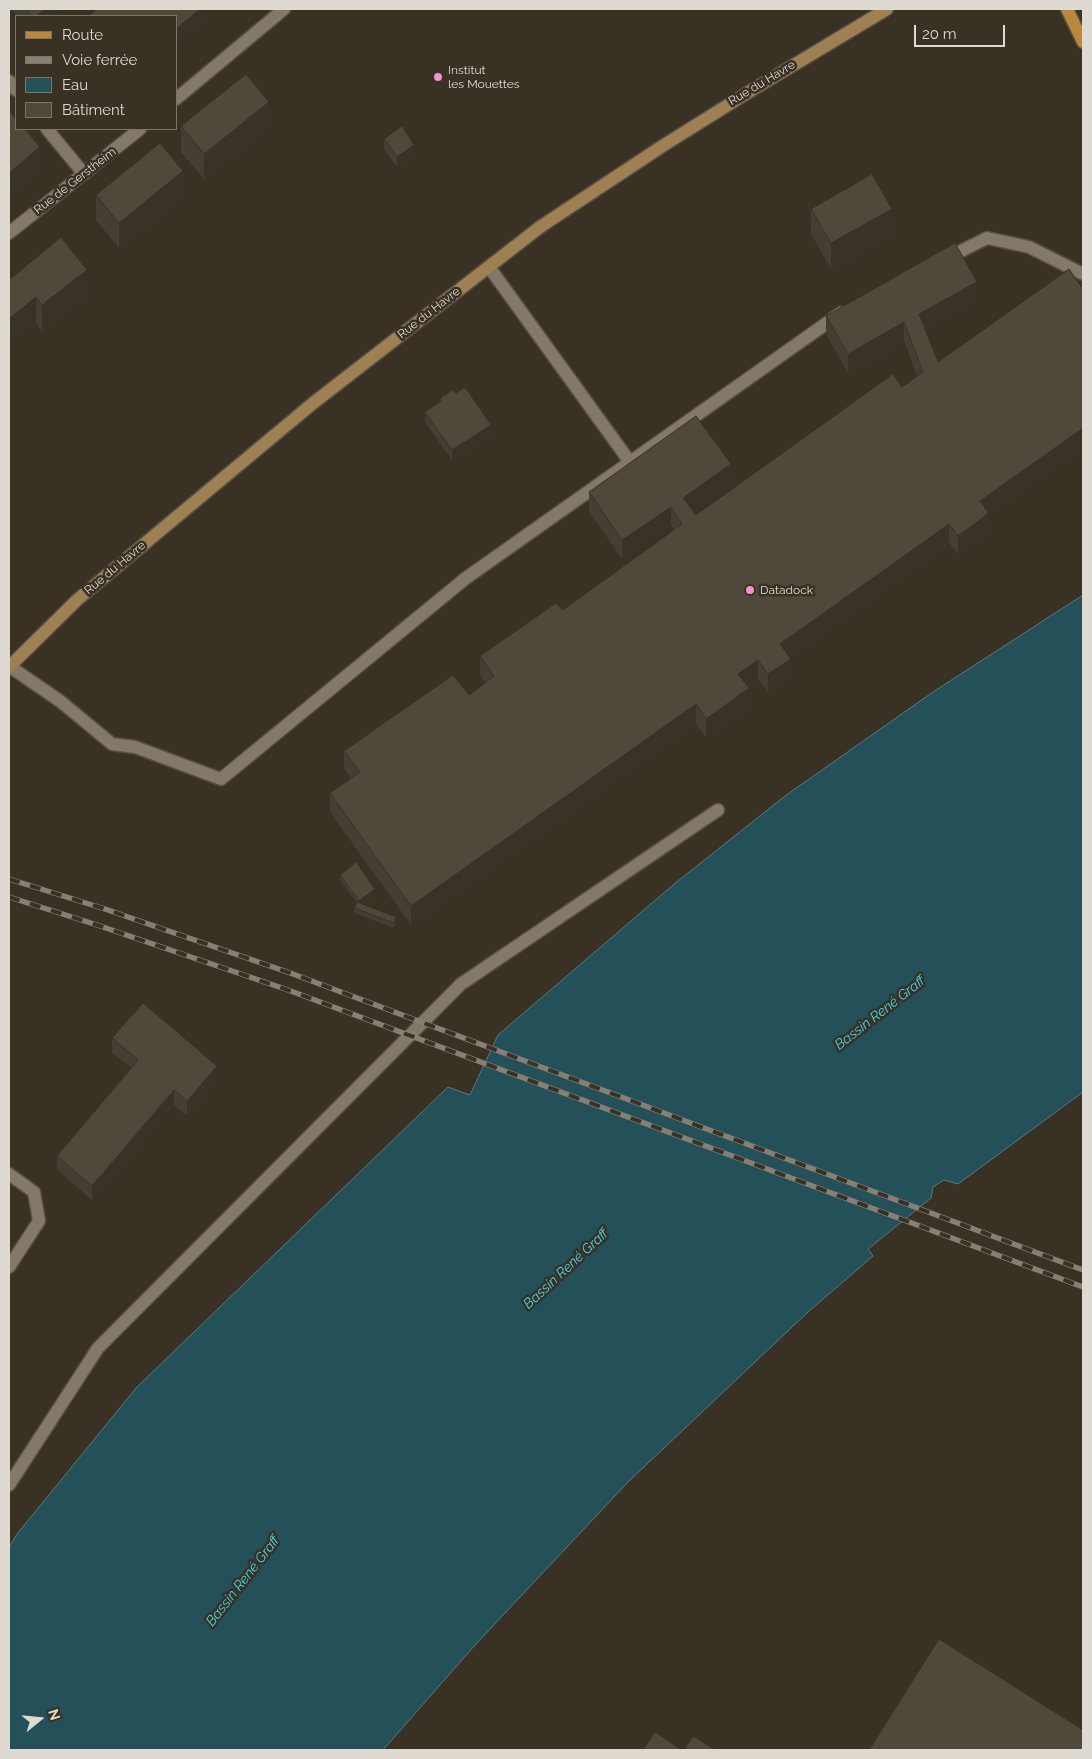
<!DOCTYPE html>
<html>
<head>
<meta charset="utf-8">
<style>
  body { margin:0 }
  #map { position:relative; width:1092px; height:1759px; overflow:hidden; background:#393124; font-family:Raleway,sans-serif }
  canvas { display:block }
  .frame { position:absolute; inset:0; border:10px solid #dfdad1; pointer-events:none }
  .legend { position:absolute; left:15px; top:15px; width:162px; height:115px; box-sizing:border-box; background:#393124; border:1px solid #7b7569; margin:0; padding:6px 9px; list-style:none; font-size:15px; color:#dfdad1 }
  .legend li { display:flex; align-items:center; gap:10px; height:25px }
  .legend b { width:25px; border:1px solid #7b7569 }
  .north { position:absolute; left:15px; top:1694px; width:50px; height:50px; -webkit-text-stroke:4px #393124; paint-order:stroke; rotate:73deg; font-size:14px; font-weight:700; line-height:20px; text-align:center; color:#dfdad1 }
  .north::after { content:''; display:block; margin:auto; width:18px; height:22px; background:#dfdad1; clip-path:polygon(50% 0,100% 100%,50% 72%,0 100%) }
  .scale { position:absolute; left:914px; top:25px; width:91px; height:22px; box-sizing:border-box; border:2px solid #dfdad1; border-top:0; padding-left:6px; font-size:15px; line-height:18px; white-space:nowrap; color:#dfdad1; -webkit-text-stroke:4px #393124; paint-order:stroke }
</style>
</head>
<body>
<div id="map">
<canvas width="1092" height="1759"></canvas>
<div class="frame"></div>
<ul class="legend">
<li><b style="height:6px;background:#ba873c"></b>Route</li>
<li><b style="height:6px;background:#867f74"></b>Voie ferrée</li>
<li><b style="height:14px;background:#235059"></b>Eau</li>
<li><b style="height:14px;background:#50483a"></b>Bâtiment</li>
</ul>
<div class="north">N</div>
<div class="scale">20 m</div>
</div>
<script>
const g = document.querySelector('canvas').getContext('2d');
g.lineJoin = 'round';
function fill(path, color) {
  g.fillStyle = color;
  g.fill(path, 'evenodd');
}
function poly(rows) {
  const path = new Path2D();
  for (const r of rows) {
    path.moveTo(r[0], r[1]);
    for (let i = 2; i < r.length; i += 2) path.lineTo(r[i], r[i + 1]);
  }
  return path;
}
function stroke(path, color, width, dash) {
  g.strokeStyle = color;
  g.lineWidth = width;
  g.lineCap = dash ? 'butt' : 'round';
  g.setLineDash(dash || []);
  g.stroke(path);
}
function label(font, color, halo, rows, align = 'center') {
  g.font = font + ' Raleway,sans-serif';
  g.lineWidth = 5;
  g.setLineDash([]);
  g.textBaseline = 'middle';
  g.strokeStyle = halo;
  g.fillStyle = color;
  for (const [text, x, y, turn = 0] of rows) {
    g.save();
    g.translate(x, y);
    g.rotate((+turn || 0) * Math.PI / 180);
    g.textAlign = isNaN(turn) ? turn : align;
    if (halo) g.strokeText(text, 0, 0);
    g.fillText(text, 0, 0);
    g.restore();
  }
}
const water = poly([
  [1083,595,1083,1092,958,1184,944,1180,933,1187,931,1198,868,1249,873,1256,808,1312,628,1482,475,1645,383,1750,9,1750,9,1547,17,1534,137,1387,448,1087,470,1095,498,1035,673,885,785,796,933,692,1083,595]
]);
fill(water, '#235059');
stroke(water, '#5b797d', 1);
const service = poly([
  [945,259,987,238,1029,247,1083,274],
  [489,267,630,462],
  [9,666,60,701,112,744,135,747,221,779,466,578,841,313],
  [9,1174,34,1192,39,1221,9,1267],
  [9,1485,98,1348,461,984,718,810]
]);
const minor = poly([
  [9,81,16,90],
  [176,99,284,9],
  [47,129,84,174],
  [9,233,140,129]
]);
const secondary = poly([
  [9,667,77,600,312,404,540,227,664,145,752,90,887,9]
]);
const primary = poly([
  [1067,9,1083,42]
]);
stroke(service, '#554f43', 15);
stroke(minor, '#554f43', 15);
stroke(secondary, '#554f43', 15);
stroke(primary, '#554f43', 15);
stroke(service, '#82796a', 12);
stroke(minor, '#82796a', 12);
stroke(secondary, '#9e8053', 12);
stroke(primary, '#ba873c', 12);
const rail = poly([
  [9,879,105,909,293,974,1083,1270],
  [9,897,94,924,288,990,1083,1287]
]);
stroke(rail, '#867f74', 5.5);
stroke(rail, '#393124', 4, [11]);
fill(poly([
  [11,9,67,9,58,16,17,16],
  [181,126,269,127,204,179,181,152],
  [384,139,414,155,397,167,384,149],
  [96,195,183,196,119,248,96,220],
  [811,209,892,235,831,269,811,234],
  [9,280,87,295,42,331,36,323],
  [1083,289,1083,447,989,513,989,532,958,554,949,543,789,656,791,678,768,693,758,679,748,686,749,707,706,738,696,723,411,925,330,812,330,793,351,778,344,769,344,751,469,695,486,683,480,675,480,656,563,610,674,530,671,525,622,559,589,511,589,492,731,483,692,510,696,515,902,387,917,376,904,341,848,373,826,334,826,316,977,300,925,329,938,362],
  [456,393,491,435,452,460,425,422,425,412,440,402,440,398],
  [340,875,375,894,362,904,396,922,394,928,354,913,354,908,357,903,340,880],
  [112,1038,217,1081,187,1116,174,1105,92,1200,57,1170,57,1156,131,1068,112,1052]
]), '#453e32');
fill(poly([
  [45,9,67,9,58,16,36,16],
  [200,9,206,9,206,19,176,44,176,29],
  [269,102,269,127,204,179,204,154],
  [414,145,414,155,397,167,397,157],
  [40,147,40,173,9,198,9,173],
  [183,171,183,196,119,248,119,223],
  [892,209,892,235,831,269,831,243],
  [87,270,87,295,42,331,42,305],
  [977,282,977,300,919,333,919,314],
  [36,297,36,323,9,344,9,319],
  [904,322,904,341,848,373,848,354],
  [491,425,491,435,452,460,452,450],
  [1083,428,1083,447,989,513,989,532,958,554,958,536,980,501],
  [731,464,731,483,683,516,683,498],
  [671,507,671,525,622,559,622,540],
  [949,524,949,543,780,662,780,644],
  [791,659,791,678,768,693,768,674],
  [758,660,758,679,738,692,738,674],
  [749,688,749,707,706,738,706,719],
  [696,704,696,723,411,925,411,906],
  [375,889,375,894,359,906,359,901],
  [217,1066,217,1081,187,1116,187,1101],
  [174,1090,174,1105,92,1200,92,1186]
]), '#383229');
const building = poly([
  [26,9,45,9,36,16,32,16,26,9],
  [97,9,200,9,176,29,176,16,88,16,97,9],
  [246,74,269,102,204,154,181,126,246,74],
  [9,110,16,119,16,129,25,129,40,147,9,173,9,110],
  [402,126,414,145,397,157,384,139,402,126],
  [160,143,183,171,119,223,96,195,160,143],
  [872,174,892,209,831,243,811,209,872,174],
  [61,237,87,270,42,305,36,297,9,319,9,280,61,237],
  [955,243,977,282,919,314,938,362,1069,269,1083,289,1083,428,980,501,989,513,958,536,949,524,780,644,791,659,768,674,758,660,738,674,749,688,706,719,696,704,411,906,330,793,360,772,344,751,453,675,469,695,494,676,480,656,556,603,563,610,682,524,671,507,622,540,589,492,696,416,731,464,683,498,696,515,893,374,902,387,923,372,904,322,848,354,826,316,955,243],
  [465,387,491,425,452,450,425,412,441,401,440,398,453,390,456,393,465,387],
  [356,862,375,889,359,901,340,875,356,862],
  [357,902,396,917,394,923,354,908,357,902],
  [143,1003,217,1066,187,1101,174,1090,92,1186,57,1156,138,1060,112,1038,143,1003],
  [939,1639,1083,1730,1083,1750,869,1750,939,1639],
  [655,1732,682,1750,643,1750,655,1732],
  [693,1736,716,1750,684,1750,693,1736]
]);
fill(building, '#50483a');
stroke(building, '#383229', 1);
for (const [x, y, r, color] of [
  [438,77,5,"#f590d1"],
  [750,590,5,"#f590d1"]
]) {
  const dot = new Path2D();
  dot.arc(x, y, r, 0, 2 * Math.PI);
  g.fillStyle = color;
  g.fill(dot);
  stroke(dot, '#393124', 2);
}
label('12px', '#dfdad1', '#393124', [
  ["Institut",448,70],
  ["les Mouettes",448,84],
  ["Datadock",760,590]
], 'left');
label('12px', '#dfdad1', '#393124', [
  ["Rue du Havre",762,83,-31],
  ["Rue de Gerstheim",75,181,-38],
  ["Rue du Havre",429,313,-38],
  ["Rue du Havre",115,568,-40]
]);
label('italic 14px', '#40d8f1', '#393124', [
  ["Bassin René Graff",880,1013,-38],
  ["Bassin René Graff",566,1269,-43],
  ["Bassin René Graff",243,1581,-52]
]);
</script>
</body>
</html>
